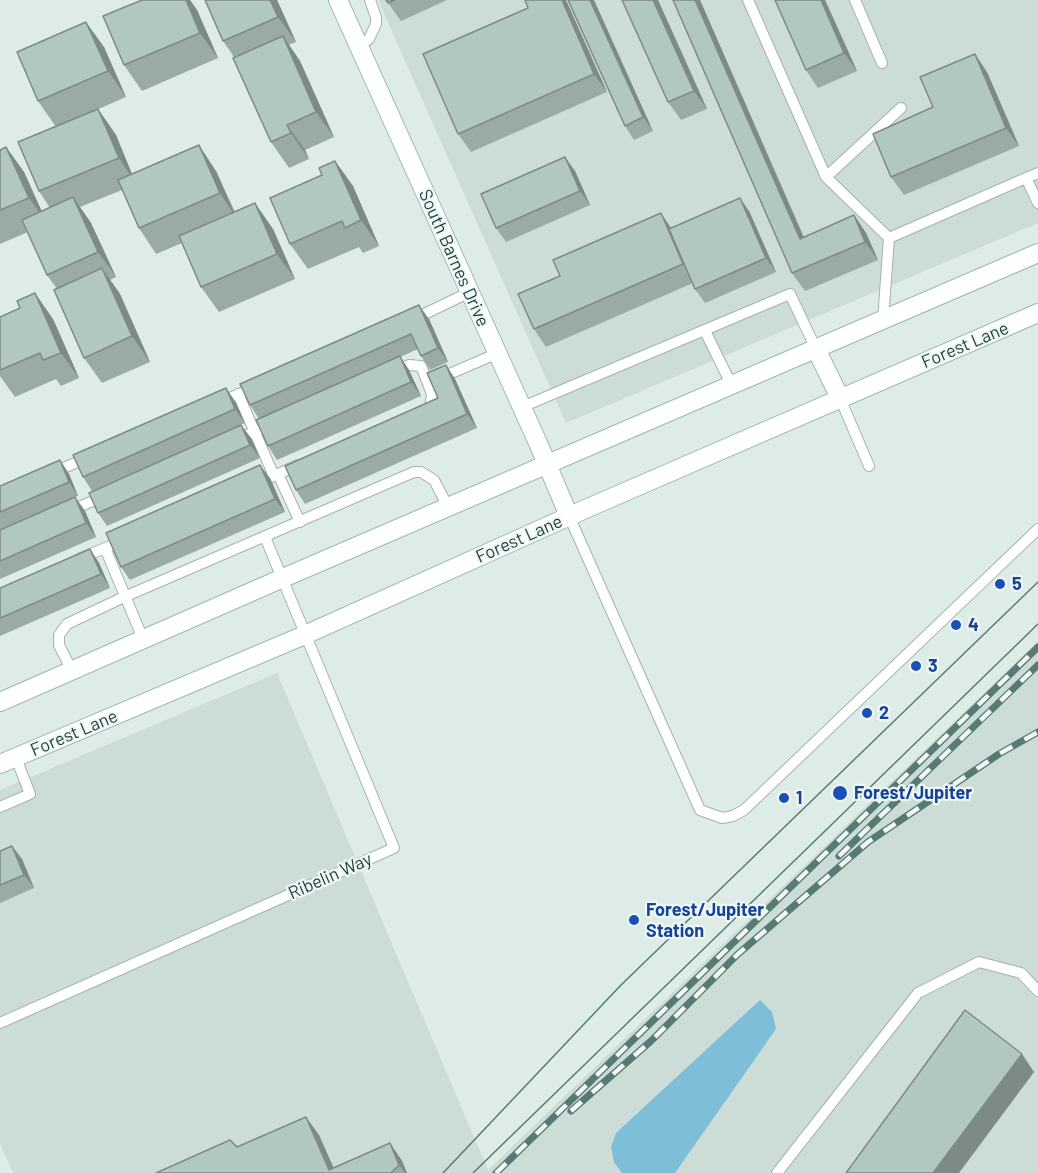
<!DOCTYPE html>
<html>
<head>
<meta charset="utf-8">
<style>
  body { margin:0 }
  canvas { display:block; background:#deece8 }
</style>
</head>
<body>
<canvas width="1038" height="1173"></canvas>
<script>
const g = document.querySelector('canvas').getContext('2d');
g.lineJoin = 'round';
function fill(path, color) {
  g.fillStyle = color;
  g.fill(path, 'evenodd');
}
function poly(rows) {
  const path = new Path2D();
  for (const r of rows) {
    path.moveTo(r[0], r[1]);
    for (let i = 2; i < r.length; i += 2) path.lineTo(r[i], r[i + 1]);
  }
  return path;
}
function stroke(path, color, width, dash) {
  g.strokeStyle = color;
  g.lineWidth = width;
  g.lineCap = dash ? 'butt' : 'round';
  g.setLineDash(dash || []);
  g.stroke(path);
}
function label(font, color, halo, rows, align = 'center') {
  g.font = font + ' Barlow,sans-serif';
  g.lineWidth = 4.5;
  g.setLineDash([]);
  g.textBaseline = 'middle';
  g.strokeStyle = halo;
  g.fillStyle = color;
  for (const [text, x, y, turn = 0] of rows) {
    g.save();
    g.translate(x, y);
    g.rotate((+turn || 0) * Math.PI / 180);
    g.textAlign = isNaN(turn) ? turn : align;
    if (halo) g.strokeText(text, 0, 0);
    g.fillText(text, 0, 0);
    g.restore();
  }
}
fill(poly([
  [378,0,1038,0,1038,223,566,423],
  [1038,641,1038,1173,13,1173,0,1143,0,790,277,673,488,1170]
]), '#ccdcd7');
fill(poly([
  [760,1000,772,1012,776,1029,675,1173,622,1173,614,1162,611,1147,616,1133]
]), '#7fbed8');
const lane = poly([
  [748,0,826,177,889,238],
  [855,0,882,63],
  [359,46,369,39,376,24,376,17,370,0],
  [826,177,901,108],
  [1026,178,1038,173],
  [414,319,470,292],
  [883,320,889,238,1026,178,1038,203],
  [705,331,732,386],
  [395,371,409,365,421,366,432,394,430,408,426,410],
  [440,378,498,353],
  [238,394,274,476],
  [840,398,869,466],
  [220,402,256,387],
  [522,407,790,294,816,349],
  [235,440,273,424],
  [52,473,87,458],
  [278,474,300,522],
  [258,483,298,465],
  [69,511,105,496],
  [569,516,700,810,722,818,733,816,744,810,1038,529],
  [105,548,143,639],
  [81,558,125,540],
  [72,671,59,645,59,635,67,624,124,597,414,472,421,472,434,480,448,507],
  [0,807,30,794,16,758],
  [0,1023,394,848,265,537],
  [777,1173,918,993,979,962,1021,973,1038,991]
]);
const secondary = poly([
  [338,0,538,443,569,516],
  [816,349,840,398],
  [0,702,283,578,1038,253],
  [0,764,307,634,590,507,1038,313]
]);
stroke(lane, '#a1b4b0', 12);
stroke(secondary, '#9cb9b2', 20);
stroke(lane, '#fff', 10);
stroke(secondary, '#fff', 18);
stroke(poly([
  [443,1173,621,985,1038,582],
  [473,1173,1038,624]
]), '#587a75', 1.5);
const rail = poly([
  [839,856,1038,665],
  [571,1111,651,1041,738,954,868,842,999,754,1038,732],
  [496,1173,1038,647]
]);
stroke(rail, '#587a75', 7);
stroke(rail, '#eff8f5', 4.5, [14]);
fill(poly([
  [142,0,190,0,197,10,218,58,142,91,124,65],
  [205,0,277,0,296,42,289,45,300,61,334,137,305,150,309,159,289,168,271,142,234,57,223,41],
  [386,0,447,0,401,21],
  [566,0,607,92,471,152,458,134],
  [568,0,653,131,634,140,625,126],
  [658,0,707,109,681,120,668,102],
  [673,0,700,0,804,237,854,215,866,233,878,260,805,291,792,273],
  [825,0,857,71,818,88,806,70],
  [104,47,126,97,85,115,98,109,116,135,132,174,216,171,235,212,273,229,295,279,219,312,201,287,182,243,156,254,139,228,122,190,80,207,91,223,116,277,110,280,120,294,150,362,102,383,84,358,57,289,47,275,28,232,0,244,0,150,6,147,24,172,42,212,50,208,39,191,56,127,38,101],
  [987,72,1019,146,904,195,891,177,933,107],
  [335,161,353,186,379,246,363,253,359,247,308,269,290,244,322,175],
  [575,171,590,205,506,242,496,228],
  [749,211,776,272,705,303,695,289,693,283,546,347,534,329,671,228],
  [0,317,53,319,79,378,61,386,56,379,15,397,0,376],
  [429,319,448,362,430,370,421,356,418,349,400,357,409,370,421,396,277,460,268,446,259,419,250,405],
  [446,365,455,379,477,428,305,504,296,490,438,398],
  [235,401,245,423,92,491,83,477],
  [241,425,251,438,260,458,107,526,98,513],
  [60,460,69,474,78,496,75,497,85,511,96,537,0,579,0,486],
  [270,478,285,512,130,580,121,567],
  [90,549,99,563,110,588,0,636,0,588],
  [0,851,22,859,34,888,0,903],
  [319,1135,333,1168,390,1143,402,1161,407,1173,156,1173,237,1147]
]), '#9aaba6');
fill(poly([
  [186,0,190,0,197,10,218,58,200,33],
  [270,0,277,0,296,42,278,17],
  [562,0,566,0,607,92,594,74],
  [590,0,594,0,653,131,643,117],
  [653,0,658,0,707,109,694,91],
  [695,0,700,0,812,257,800,239],
  [821,0,825,0,857,71,844,53],
  [86,22,104,47,126,97,108,71],
  [283,36,300,61,334,137,316,112],
  [975,54,987,72,1019,146,1006,128],
  [98,109,116,135,136,184,119,158],
  [287,125,305,150,309,159,291,133],
  [199,145,216,171,237,219,220,193],
  [6,147,24,172,47,223,29,198],
  [565,157,575,171,590,205,580,191],
  [335,161,353,186,379,246,361,220],
  [73,197,91,223,116,277,98,252],
  [740,198,749,211,776,272,766,258],
  [255,203,273,229,295,279,277,254],
  [661,213,673,231,696,282,683,264],
  [854,215,866,233,878,260,865,242],
  [102,268,120,294,150,362,132,336],
  [35,293,53,319,79,378,61,353],
  [419,305,429,319,448,362,438,348],
  [400,356,409,370,421,396,411,382],
  [446,365,455,379,477,428,467,414],
  [226,388,235,401,245,423,235,409],
  [241,425,251,438,260,458,250,445],
  [60,460,69,474,78,496,69,482],
  [260,465,270,478,285,512,275,499],
  [75,497,85,511,96,537,86,523],
  [90,549,99,563,110,588,101,574],
  [12,846,22,859,34,888,24,875],
  [1022,1054,1034,1072,959,1173,933,1173],
  [306,1117,319,1135,336,1173,329,1170],
  [390,1143,402,1161,407,1173,405,1173,399,1165]
]), '#7d8b87');
const building = poly([
  [142,0,186,0,200,33,124,65,103,16,142,0],
  [205,0,270,0,278,17,223,41,205,0],
  [386,0,395,0,388,3,386,0],
  [525,0,562,0,594,74,458,134,423,54,528,8,525,0],
  [568,0,590,0,643,117,625,126,568,0],
  [622,0,653,0,694,91,668,102,622,0],
  [673,0,695,0,800,239,854,215,865,242,792,273,673,0],
  [775,0,821,0,844,53,806,70,775,0],
  [86,22,108,71,38,101,17,52,86,22],
  [283,36,316,112,287,125,291,133,271,142,233,58,283,36],
  [975,54,1006,128,891,177,873,134,933,107,920,77,975,54],
  [98,109,119,158,39,191,18,142,98,109],
  [199,145,220,193,139,228,118,180,199,145],
  [6,147,29,198,0,210,0,150,6,147],
  [565,157,580,191,496,228,481,194,565,157],
  [335,161,361,220,345,228,342,221,290,244,270,198,322,175,319,168,335,161],
  [73,197,98,252,47,275,22,220,73,197],
  [740,198,766,258,695,289,669,229,740,198],
  [255,203,277,254,201,287,179,236,255,203],
  [661,213,683,264,534,329,518,294,560,276,553,260,661,213],
  [102,268,132,336,84,358,54,290,102,268],
  [35,293,61,353,43,360,40,353,0,370,0,317,20,308,17,301,35,293],
  [419,305,438,348,421,356,411,334,250,405,240,384,419,305],
  [400,356,411,382,268,446,256,420,400,356],
  [446,365,467,414,296,490,285,466,438,398,427,373,446,365],
  [226,388,235,409,83,477,73,455,226,388],
  [241,425,250,445,98,513,89,493,241,425],
  [60,460,69,482,0,512,0,486,60,460],
  [260,465,275,499,121,567,106,533,260,465],
  [75,497,86,523,0,561,0,530,75,497],
  [90,549,101,574,0,618,0,588,90,549],
  [12,846,24,875,0,885,0,851,12,846],
  [965,1010,1022,1054,933,1173,846,1173,965,1010],
  [306,1117,329,1170,390,1143,399,1165,391,1173,156,1173,230,1140,237,1147,306,1117]
]);
fill(building, '#b3c7c1');
stroke(building, '#7d8b87', 1.5);
for (const [x, y, r, color] of [
  [1000,584,6,"#1a4fb4"],
  [956,625,6,"#1a4fb4"],
  [916,666,6,"#1a4fb4"],
  [867,713,6,"#1a4fb4"],
  [840,793,8,"#1a4fb4"],
  [784,798,6,"#1a4fb4"],
  [634,920,6,"#1a4fb4"]
]) {
  const dot = new Path2D();
  dot.arc(x, y, r, 0, 2 * Math.PI);
  g.fillStyle = color;
  g.fill(dot);
  stroke(dot, '#eff8f5', 2);
}
label('18px', '#1e3e39', '#eff8f5', [
  ["South Barnes Drive",454,258,66],
  ["Forest Lane",965,345,-23],
  ["Forest Lane",519,539,-24],
  ["Forest Lane",74,733,-23],
  ["Ribelin Way",330,876,-24]
]);
label('bold 18px', '#164399', '#eff8f5', [
  ["5",1012,584],
  ["4",968,625],
  ["3",928,666],
  ["2",879,713],
  ["Forest/Jupiter",854,793],
  ["1",796,798],
  ["Forest/Jupiter",646,910],
  ["Station",646,931]
], 'left');
</script>
</body>
</html>
